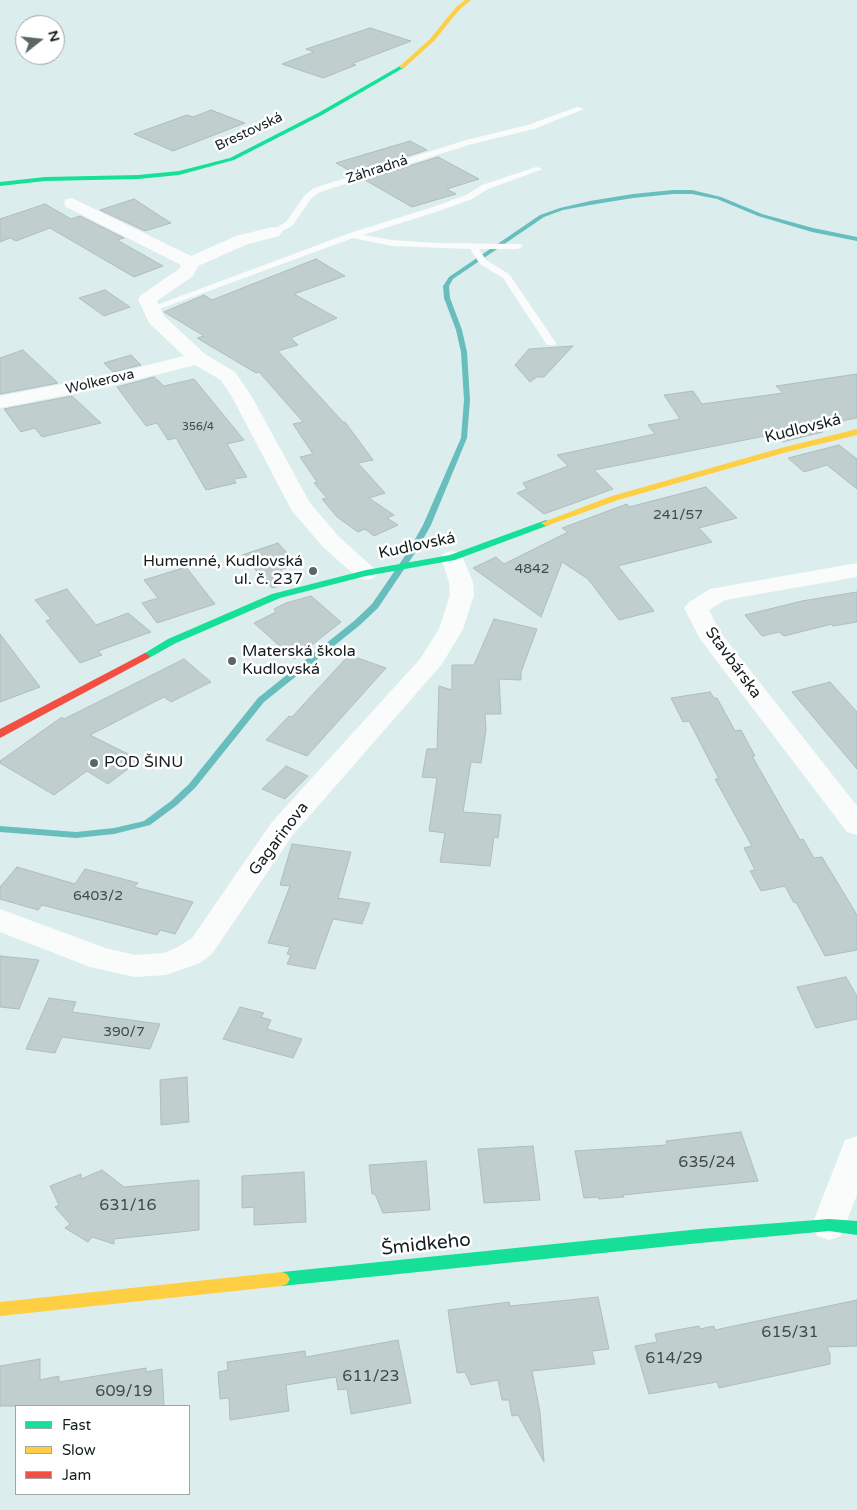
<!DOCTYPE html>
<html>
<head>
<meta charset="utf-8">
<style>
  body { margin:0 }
  #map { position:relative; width:857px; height:1510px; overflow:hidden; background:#dceded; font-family:"Varela Round",sans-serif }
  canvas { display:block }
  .legend { position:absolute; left:15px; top:1405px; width:175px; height:90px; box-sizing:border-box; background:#fff; border:1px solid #a1a5a5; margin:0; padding:6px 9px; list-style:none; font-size:15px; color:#151f1f }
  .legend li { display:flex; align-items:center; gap:10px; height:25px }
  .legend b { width:25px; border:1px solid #a1a5a5 }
  .north { position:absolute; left:15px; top:15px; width:50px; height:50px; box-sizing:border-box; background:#fff; border:1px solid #a1a5a5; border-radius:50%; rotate:74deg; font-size:14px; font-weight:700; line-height:20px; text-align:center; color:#151f1f }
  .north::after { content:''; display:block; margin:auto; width:18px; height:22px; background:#5b6767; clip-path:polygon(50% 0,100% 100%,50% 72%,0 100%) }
</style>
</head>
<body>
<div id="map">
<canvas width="857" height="1510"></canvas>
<ul class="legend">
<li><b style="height:6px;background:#16e098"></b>Fast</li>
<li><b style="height:6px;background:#ffcf43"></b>Slow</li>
<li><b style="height:6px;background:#f24e42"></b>Jam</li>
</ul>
<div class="north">N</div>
</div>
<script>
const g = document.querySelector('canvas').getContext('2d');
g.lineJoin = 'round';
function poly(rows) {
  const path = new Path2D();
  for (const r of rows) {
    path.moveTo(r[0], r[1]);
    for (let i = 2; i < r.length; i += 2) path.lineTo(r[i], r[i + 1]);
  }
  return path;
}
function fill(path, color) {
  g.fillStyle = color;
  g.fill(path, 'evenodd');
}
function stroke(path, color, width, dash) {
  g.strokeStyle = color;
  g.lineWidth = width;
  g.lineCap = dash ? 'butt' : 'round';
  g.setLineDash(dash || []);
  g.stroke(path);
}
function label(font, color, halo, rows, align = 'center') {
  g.font = font + ' "Varela Round",sans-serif';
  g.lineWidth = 5;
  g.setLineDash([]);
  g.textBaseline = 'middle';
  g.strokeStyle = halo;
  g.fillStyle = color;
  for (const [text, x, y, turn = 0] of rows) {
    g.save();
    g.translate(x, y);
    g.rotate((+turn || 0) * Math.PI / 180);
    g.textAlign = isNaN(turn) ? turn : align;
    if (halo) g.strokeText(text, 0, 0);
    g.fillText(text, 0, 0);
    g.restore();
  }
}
fill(poly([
  [673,190,692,190,721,197,762,214,813,228,857,237,857,241,812,232,758,216,717,199,692,194,673,194,633,198,590,205,563,210,544,217,453,279,449,286,450,298,462,330,467,352,470,400,467,438,431,525,417,550,378,608,360,625,264,702,195,788,177,805,150,825,114,834,76,838,0,832,0,826,76,832,114,828,144,821,171,801,189,784,258,698,354,621,372,604,409,550,423,525,461,438,464,400,461,352,456,330,444,298,443,286,449,277,540,215,560,208,590,201,633,194,673,190]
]), '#68bdbd');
const building = poly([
  [370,28,411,41,351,64,356,65,323,78,282,64,314,52,306,49,370,28],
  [211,110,245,123,173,151,134,134,187,115,193,117,211,110],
  [410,141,427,150,354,173,336,163,410,141],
  [438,157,479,179,447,189,456,194,412,207,365,180,438,157],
  [134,199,171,223,145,231,100,210,134,199],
  [45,204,71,219,80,216,124,238,117,240,163,266,134,277,50,228,16,241,10,238,0,242,0,219,45,204],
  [316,259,345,276,294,294,337,318,291,338,298,345,278,351,343,422,345,422,373,460,358,463,385,493,369,498,394,515,387,518,398,525,374,536,365,529,358,532,337,517,322,499,327,498,314,483,317,482,300,457,313,454,293,424,303,422,259,372,256,373,197,338,204,336,164,312,204,295,212,300,316,259],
  [105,290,130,307,104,316,79,298,105,290],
  [573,346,544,377,537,377,530,382,515,365,529,349,573,346],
  [23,350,58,383,0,394,0,358,23,350],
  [131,355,141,365,113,372,104,363,131,355],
  [857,374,857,418,815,426,823,432,782,442,780,433,594,470,613,489,544,514,517,493,527,489,523,483,568,466,557,455,655,434,648,425,680,419,664,395,693,391,702,404,783,393,776,386,857,374],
  [154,377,164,386,194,379,244,440,227,444,247,477,234,479,236,483,206,490,176,438,168,440,157,423,146,426,117,387,154,377],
  [72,396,101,423,42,437,35,428,21,432,4,409,72,396],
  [839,445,857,459,857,489,827,465,804,472,788,458,839,445],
  [706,487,737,518,699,528,712,542,618,566,654,611,619,620,588,579,562,562,541,617,473,568,496,557,504,564,568,532,562,528,624,505,627,504,629,507,706,487],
  [278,543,297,564,280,570,295,582,272,588,242,555,278,543],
  [186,567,215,604,157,623,142,603,158,598,144,580,186,567],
  [67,589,96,625,128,613,151,632,98,651,102,655,80,663,46,621,51,619,35,600,67,589],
  [857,592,857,622,833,626,832,624,784,636,779,632,762,636,745,615,802,601,857,592],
  [311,596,341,622,294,659,254,623,276,612,274,609,286,603,311,596],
  [494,619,537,629,521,672,521,680,499,679,501,714,485,714,486,730,481,763,471,762,463,812,501,815,498,838,494,837,490,866,440,862,445,833,429,831,437,778,422,777,427,749,437,749,439,686,452,690,452,665,474,665,494,619],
  [0,634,40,687,0,702,0,634],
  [349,655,386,668,307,756,266,740,289,716,292,717,349,655],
  [184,659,211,682,171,702,164,697,90,735,140,760,108,784,87,771,54,795,0,763,0,761,62,717,64,719,184,659],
  [830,682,857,712,857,769,792,692,830,682],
  [710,692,714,698,717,698,735,731,741,730,755,756,752,756,800,840,803,839,814,858,822,857,857,915,857,950,825,956,796,902,794,903,785,886,761,891,750,871,755,870,744,848,752,846,715,779,719,779,689,721,683,722,671,698,710,692],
  [286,766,308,776,285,799,262,789,286,766],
  [292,844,351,852,338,898,370,903,362,924,333,919,315,969,287,964,291,955,287,954,290,947,268,943,290,886,280,885,292,844],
  [17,867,75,884,85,869,138,883,134,887,193,902,175,934,160,930,157,935,42,905,38,910,0,899,0,887,17,867],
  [0,956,39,960,19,1009,0,1007,0,956],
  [846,977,857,996,857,1019,816,1028,797,987,846,977],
  [49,998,76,1002,72,1012,160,1024,150,1049,62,1037,55,1053,26,1049,49,998],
  [240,1007,264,1013,261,1017,271,1020,267,1029,302,1039,293,1058,223,1039,240,1007],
  [187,1077,189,1122,161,1125,160,1080,187,1077],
  [741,1132,758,1181,623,1195,624,1197,599,1199,598,1197,584,1198,575,1151,667,1145,666,1141,741,1132],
  [533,1146,540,1200,484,1203,478,1149,533,1146],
  [426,1161,430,1210,383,1213,375,1194,372,1194,369,1165,426,1161],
  [102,1170,124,1187,199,1180,199,1230,114,1239,114,1244,92,1237,88,1242,65,1228,70,1224,55,1207,59,1205,50,1186,81,1174,81,1179,102,1170],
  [304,1172,306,1222,254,1225,254,1207,242,1208,242,1176,304,1172],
  [598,1297,609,1349,592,1351,595,1364,532,1371,540,1412,544,1462,518,1415,512,1416,509,1400,502,1400,498,1380,471,1385,465,1372,457,1373,448,1310,509,1302,510,1306,598,1297],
  [857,1300,857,1346,827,1347,830,1354,830,1364,719,1388,717,1382,649,1394,635,1346,657,1342,655,1334,699,1326,700,1329,714,1326,715,1330,857,1300],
  [398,1340,411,1403,351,1414,347,1389,338,1390,336,1377,286,1385,289,1411,230,1420,229,1398,220,1399,218,1372,228,1370,227,1362,305,1351,306,1357,398,1340],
  [40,1359,40,1380,59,1376,59,1382,146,1368,146,1372,162,1369,164,1406,0,1406,0,1366,40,1359]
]);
fill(building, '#c0cece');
stroke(building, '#afbdbd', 1);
fill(poly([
  [577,107,584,109,534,129,472,144,320,192,311,199,292,226,276,234,273,235,269,232,286,222,305,195,314,188,466,140,528,125,577,107],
  [536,167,543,169,488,189,472,199,442,210,363,235,392,240,436,243,521,244,523,246,518,249,479,249,486,260,509,274,556,343,555,345,547,345,503,278,480,264,470,249,392,246,353,238,154,311,151,312,146,309,350,233,436,206,466,195,482,185,536,167]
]), '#fafcfc');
fill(poly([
  [72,198,191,256,236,236,273,227,279,228,282,232,279,236,248,244,198,266,193,276,157,301,164,316,205,354,235,372,252,397,310,503,340,538,374,568,378,573,374,578,366,580,358,578,324,548,292,511,232,397,221,380,195,365,103,388,0,408,0,396,103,376,184,356,149,323,138,299,141,295,179,269,181,265,66,207,64,203,66,199,72,198],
  [452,551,460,553,463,558,473,582,474,595,463,629,442,664,292,836,212,954,200,963,166,975,135,977,90,967,0,932,0,909,105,948,135,955,164,953,178,947,192,938,272,822,420,659,439,629,450,595,449,582,441,558,444,553,452,551],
  [857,563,857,577,725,600,709,610,720,632,857,806,857,835,847,832,700,639,684,608,688,603,710,589,857,563],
  [857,1136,857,1195,841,1236,829,1240,817,1236,812,1225,845,1140,857,1136]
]), '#fafcfc');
fill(poly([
  [400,66,405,67,322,115,234,160,179,175,138,179,45,181,0,186,0,182,45,177,138,175,179,171,230,158,318,113,400,66],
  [546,520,551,523,549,525,455,560,366,576,280,598,176,643,149,658,145,659,140,656,168,639,272,594,366,570,450,555,546,520],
  [829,1219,857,1221,857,1235,829,1231,700,1243,282,1286,277,1284,274,1279,277,1274,282,1272,700,1229,829,1219]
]), '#16e098');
fill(poly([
  [465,0,471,0,460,9,434,41,404,68,400,68,400,66,430,39,456,7,465,0],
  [857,429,857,435,787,452,618,500,549,525,546,526,541,523,612,496,781,448,857,429],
  [282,1272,287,1274,290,1279,287,1284,282,1286,0,1316,0,1302,282,1272]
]), '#ffcf43');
fill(poly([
  [145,653,150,656,149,658,0,738,0,729,145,653]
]), '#f24e42');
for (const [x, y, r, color] of [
  [313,571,5,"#5b6767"],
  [232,661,5,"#5b6767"],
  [94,763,5,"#5b6767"]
]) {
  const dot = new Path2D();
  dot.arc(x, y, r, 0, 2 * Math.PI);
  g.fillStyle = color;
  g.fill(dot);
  stroke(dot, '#fff', 2);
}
label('11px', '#404b4b', null, [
  ["356/4",198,427]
]);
label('14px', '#151f1f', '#fff', [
  ["Brestovská",249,132,-25],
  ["Záhradná",377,170,-18],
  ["Wolkerova",100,382,-13]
]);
label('14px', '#404b4b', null, [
  ["241/57",678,515],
  ["4842",532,569],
  ["6403/2",98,896],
  ["390/7",124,1032]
]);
label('16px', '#151f1f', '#fff', [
  ["Kudlovská",803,429,-14],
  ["Kudlovská",417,546,-12],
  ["Stavbárska",733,663,54],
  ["Gagarinova",279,839,-53]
]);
label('16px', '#151f1f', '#fff', [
  ["Humenné, Kudlovská",303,562,"right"],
  ["ul. č. 237",303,580,"right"],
  ["Materská škola",242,652],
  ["Kudlovská",242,670],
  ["POD ŠINU",104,763]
], 'left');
label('16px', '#404b4b', null, [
  ["635/24",707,1163],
  ["631/16",128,1206],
  ["615/31",790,1333],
  ["614/29",674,1359],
  ["611/23",371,1377],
  ["609/19",124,1392]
]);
label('19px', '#151f1f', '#fff', [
  ["Šmidkeho",426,1245,-6]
]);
</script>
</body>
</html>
